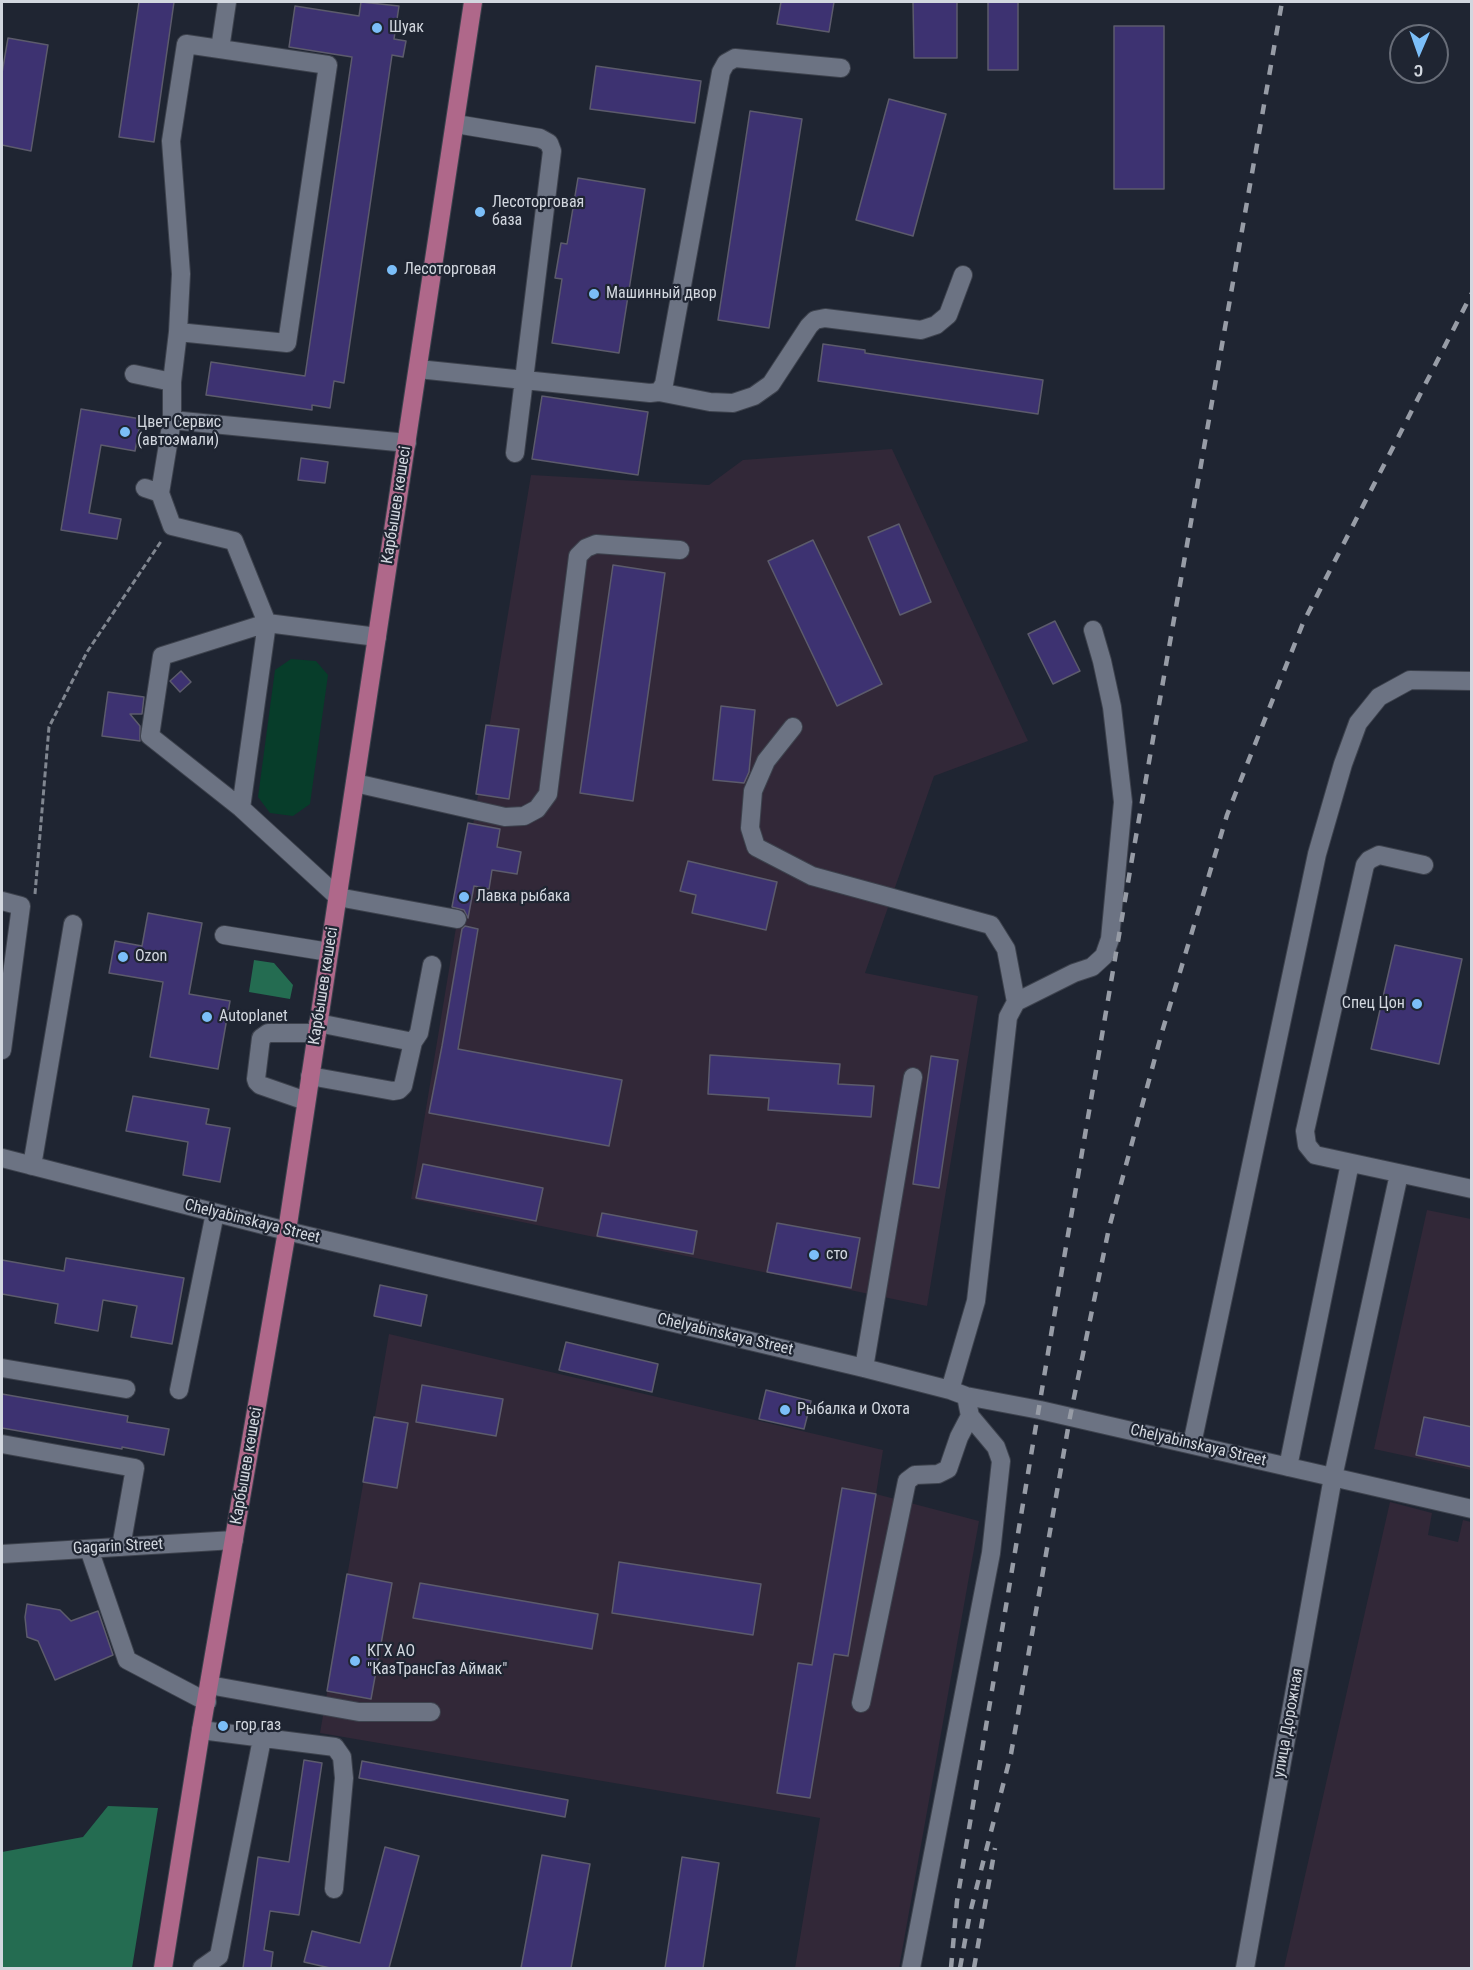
<!DOCTYPE html>
<html>
<head>
<meta charset="utf-8">
<style>
  body { margin:0 }
  #map { position:relative; width:1473px; height:1970px; overflow:hidden; background:#1f2532; font-family:"Roboto Condensed",sans-serif }
  canvas { display:block }
  .frame { position:absolute; inset:0; border:3px solid #d2d7df; pointer-events:none }
  .north { position:absolute; left:1389px; top:24px; width:60px; height:60px; box-sizing:border-box; background:#1f2532; border:2px solid #676c77; border-radius:50%; rotate:182deg; font-size:16px; font-weight:700; line-height:24px; text-align:center; color:#d2d7df }
  .north::after { content:''; display:block; margin:auto; width:21px; height:27px; background:#7bbef8; clip-path:polygon(50% 0,100% 100%,50% 72%,0 100%) }
</style>
</head>
<body>
<div id="map">
<canvas width="1473" height="1970"></canvas>
<div class="frame"></div>
<div class="north">С</div>
</div>
<script>
const g = document.querySelector('canvas').getContext('2d');
g.lineJoin = 'round';
function fill(path, color) {
  g.fillStyle = color;
  g.fill(path, 'evenodd');
}
function poly(rows) {
  const path = new Path2D();
  for (const r of rows) {
    path.moveTo(r[0], r[1]);
    for (let i = 2; i < r.length; i += 2) path.lineTo(r[i], r[i + 1]);
  }
  return path;
}
function stroke(path, color, width, dash) {
  g.strokeStyle = color;
  g.lineWidth = width;
  g.lineCap = dash ? 'butt' : 'round';
  g.setLineDash(dash || []);
  g.stroke(path);
}
function label(font, color, halo, rows, align = 'center') {
  g.font = font + ' "Roboto Condensed",sans-serif';
  g.lineWidth = 4.5;
  g.setLineDash([]);
  g.textBaseline = 'middle';
  g.strokeStyle = halo;
  g.fillStyle = color;
  for (const [text, x, y, turn = 0] of rows) {
    g.save();
    g.translate(x, y);
    g.rotate((+turn || 0) * Math.PI / 180);
    g.textAlign = isNaN(turn) ? turn : align;
    if (halo) g.strokeText(text, 0, 0);
    g.fillText(text, 0, 0);
    g.restore();
  }
}
fill(poly([
  [892,449,1028,741,934,776,865,973,978,996,927,1306,411,1199,531,475,709,485,743,460],
  [1427,1210,1471,1219,1471,1470,1374,1449],
  [389,1334,883,1450,876,1494,979,1521,899,1968,795,1968,820,1818,320,1733],
  [1390,1502,1432,1513,1428,1535,1458,1542,1463,1520,1471,1522,1471,1968,1284,1968]
]), '#322838');
fill(poly([
  [291,659,316,661,328,675,310,804,293,816,270,813,258,797,275,670]
]), '#073d2a');
fill(poly([
  [254,960,274,963,293,985,290,999,249,992],
  [108,1806,158,1808,132,1968,2,1968,2,1852,83,1837]
]), '#246c51');
const building = poly([
  [139,2,174,2,154,142,119,137,139,2],
  [361,2,399,6,394,39,406,41,403,57,392,55,344,383,334,381,330,408,312,405,312,410,206,395,211,362,305,376,352,57,289,47,295,6,359,16,361,2],
  [781,2,834,2,829,32,777,24,781,2],
  [913,2,957,2,957,58,914,58,913,2],
  [988,2,1018,2,1018,70,988,70,988,2],
  [1114,26,1164,26,1164,189,1114,189,1114,26],
  [8,38,48,45,31,151,2,145,2,73,8,38],
  [596,66,701,81,695,123,590,109,596,66],
  [889,99,946,114,913,236,856,220,889,99],
  [750,111,802,119,769,328,718,320,750,111],
  [578,178,645,189,619,353,552,343,562,279,555,278,561,243,567,244,578,178],
  [823,344,865,350,865,353,1043,380,1038,414,818,381,823,344],
  [542,396,648,412,638,475,532,459,542,396],
  [81,409,141,419,135,451,101,445,89,513,121,519,117,539,61,530,81,409],
  [301,458,328,462,325,483,298,480,301,458],
  [899,524,931,602,900,615,868,537,899,524],
  [813,540,882,684,837,706,768,561,813,540],
  [613,565,665,573,633,801,580,793,613,565],
  [1055,621,1080,671,1053,684,1028,634,1055,621],
  [181,671,191,682,180,692,170,681,181,671],
  [108,692,144,697,142,714,130,714,140,726,140,741,102,736,108,692],
  [721,706,755,710,749,772,744,783,713,780,721,706],
  [486,725,519,729,509,799,476,794,486,725],
  [468,823,500,829,497,847,521,852,517,874,492,870,489,889,474,886,468,918,464,910,452,907,468,823],
  [688,861,777,882,766,930,692,913,696,895,680,891,688,861],
  [148,913,202,923,189,994,230,1001,218,1069,150,1057,163,982,109,973,115,941,142,946,148,913],
  [465,926,478,929,458,1049,622,1080,609,1146,429,1113,442,1046,462,929,465,926],
  [1395,945,1462,959,1439,1064,1371,1049,1395,945],
  [710,1055,840,1064,838,1084,874,1086,871,1117,768,1110,769,1098,708,1094,710,1055],
  [931,1056,958,1060,939,1188,913,1184,931,1056],
  [133,1096,209,1109,206,1124,230,1128,220,1182,183,1175,188,1142,126,1131,133,1096],
  [423,1164,543,1188,536,1221,416,1198,423,1164],
  [602,1213,697,1231,693,1254,597,1236,602,1213],
  [777,1223,860,1238,851,1288,767,1272,777,1223],
  [66,1258,184,1278,172,1344,131,1337,137,1306,103,1300,98,1331,55,1323,58,1304,2,1294,2,1260,64,1271,66,1258],
  [380,1285,427,1295,421,1326,374,1316,380,1285],
  [566,1342,658,1364,652,1392,559,1370,566,1342],
  [422,1385,503,1399,496,1436,416,1422,422,1385],
  [766,1390,811,1401,804,1429,759,1419,766,1390],
  [2,1394,128,1416,127,1422,169,1429,164,1455,122,1447,122,1449,2,1428,2,1394],
  [374,1417,408,1423,397,1488,363,1482,374,1417],
  [1424,1417,1472,1427,1472,1467,1416,1455,1424,1417],
  [842,1488,876,1494,848,1656,834,1654,810,1798,777,1793,798,1663,812,1665,842,1488],
  [619,1562,761,1584,753,1635,612,1613,619,1562],
  [347,1574,392,1583,371,1699,327,1691,347,1574],
  [420,1583,598,1614,592,1649,413,1618,420,1583],
  [27,1604,60,1610,71,1621,98,1611,113,1655,55,1680,38,1641,27,1637,25,1617,27,1604],
  [304,1760,322,1763,299,1915,270,1911,264,1950,273,1952,271,1968,243,1968,258,1857,289,1862,304,1760],
  [362,1761,568,1800,565,1817,359,1778,362,1761],
  [385,1847,419,1856,389,1968,330,1968,304,1962,312,1931,360,1943,385,1847],
  [542,1855,590,1864,571,1968,521,1968,542,1855],
  [682,1857,719,1863,703,1968,665,1968,682,1857]
]);
fill(building, '#3d3271');
stroke(building, '#5c5b6c', 1.5);
const minor = poly([
  [220,49,227,2],
  [456,124,540,138,549,143,552,151,515,453],
  [418,369,650,393,659,392,664,384,721,72,726,63,735,58,841,68],
  [134,374,172,382],
  [659,392,710,402,733,403,754,396,771,384,809,326,815,320,825,318,921,330,936,325,948,315,963,275],
  [172,420,407,443],
  [145,488,160,493,172,420,172,382,178,332,287,343,328,65,186,44,171,141,181,274,178,332],
  [160,493,172,526,234,541,267,623,241,808],
  [377,637,267,623,162,656,150,736,241,808,338,897,457,919],
  [793,727,766,761,753,791,750,828,756,847,812,876,991,925,1006,949,1016,1002],
  [355,783,505,817,524,816,537,809,548,794,578,556,586,548,596,544,680,550],
  [1424,865,1379,855,1369,860,1365,865,1305,1131,1307,1145,1315,1155,1472,1189],
  [2,901,21,906,2,1050],
  [224,935,329,952],
  [318,1023,413,1042],
  [310,1076,393,1091,399,1090,403,1086,413,1042,419,1033,432,965],
  [306,1101,260,1085,257,1082,256,1079,261,1038,268,1033,317,1033],
  [2,1158,287,1231,864,1368,950,1390,966,1396,1040,1410,1472,1509],
  [32,1166,73,924],
  [2,1368,126,1389],
  [864,1368,913,1077],
  [179,1390,215,1213],
  [950,1390,976,1301,1008,1017,1016,1002,1074,973,1092,967,1104,956,1110,939,1123,802,1112,707,1102,661,1093,630],
  [2,1444,135,1468,121,1547],
  [1192,1444,1317,854,1343,764,1358,723,1379,697,1410,680,1472,681],
  [1288,1467,1350,1163],
  [89,1549,127,1660,207,1702],
  [2,1554,234,1540],
  [209,1685,359,1712,431,1712],
  [861,1703,907,1481,915,1475,938,1474,948,1469,959,1437,970,1416],
  [201,1730,335,1747,342,1757,344,1778,334,1889],
  [202,1968,219,1956,262,1739],
  [911,1968,991,1553,1001,1461,996,1447,970,1416,966,1396],
  [1245,1968,1333,1477,1399,1174]
]);
const major = poly([
  [163,1968,201,1730,287,1231,473,2]
]);
stroke(minor, '#3d424d', 20);
stroke(major, '#3d424d', 20);
stroke(poly([
  [35,894,49,727,87,652,162,540]
]), '#808690', 3, [6, 3]);
stroke(minor, '#6c7383', 18);
stroke(major, '#af688a', 18);
stroke(poly([
  [951,1968,957,1901,1054,1317,1132,859,1282,2],
  [960,1968,970,1913,1011,1754,1070,1417,1109,1228,1162,1032,1227,815,1303,623,1472,293],
  [974,1968,995,1848]
]), '#979ca6', 4.5, [10, 10]);
for (const [x, y, r, color] of [
  [377,28,6,"#7bbef8"],
  [480,212,6,"#7bbef8"],
  [392,270,6,"#7bbef8"],
  [594,294,6,"#7bbef8"],
  [125,432,6,"#7bbef8"],
  [464,897,6,"#7bbef8"],
  [123,957,6,"#7bbef8"],
  [1417,1004,6,"#7bbef8"],
  [207,1017,6,"#7bbef8"],
  [814,1255,6,"#7bbef8"],
  [785,1410,6,"#7bbef8"],
  [355,1661,6,"#7bbef8"],
  [223,1726,6,"#7bbef8"]
]) {
  const dot = new Path2D();
  dot.arc(x, y, r, 0, 2 * Math.PI);
  g.fillStyle = color;
  g.fill(dot);
  stroke(dot, '#1f2532', 2);
}
label('16px', '#d2d7df', '#1f2532', [
  ["Шуак",389,28],
  ["Лесоторговая",492,203],
  ["база",492,221],
  ["Лесоторговая",404,270],
  ["Машинный двор",606,294],
  ["Цвет Сервис",137,423],
  ["(автоэмали)",137,441],
  ["Лавка рыбака",476,897],
  ["Ozon",135,957],
  ["Спец Цон",1405,1004,"right"],
  ["Autoplanet",219,1017],
  ["сто",826,1255],
  ["Рыбалка и Охота",797,1410],
  ["КГХ АО",367,1652],
  ["\"КазТрансГаз Аймак\"",367,1670],
  ["гор газ",235,1726]
], 'left');
label('16px', '#d2d7df', '#1f2532', [
  ["Карбышев көшесі",397,505,-81],
  ["Карбышев көшесі",324,986,-81],
  ["Chelyabinskaya Street",252,1222,14],
  ["Chelyabinskaya Street",725,1335,13],
  ["Chelyabinskaya Street",1198,1446,13],
  ["Карбышев көшесі",247,1466,-80],
  ["Gagarin Street",118,1547,-3],
  ["улица Дорожная",1289,1723,-80]
]);
</script>
</body>
</html>
